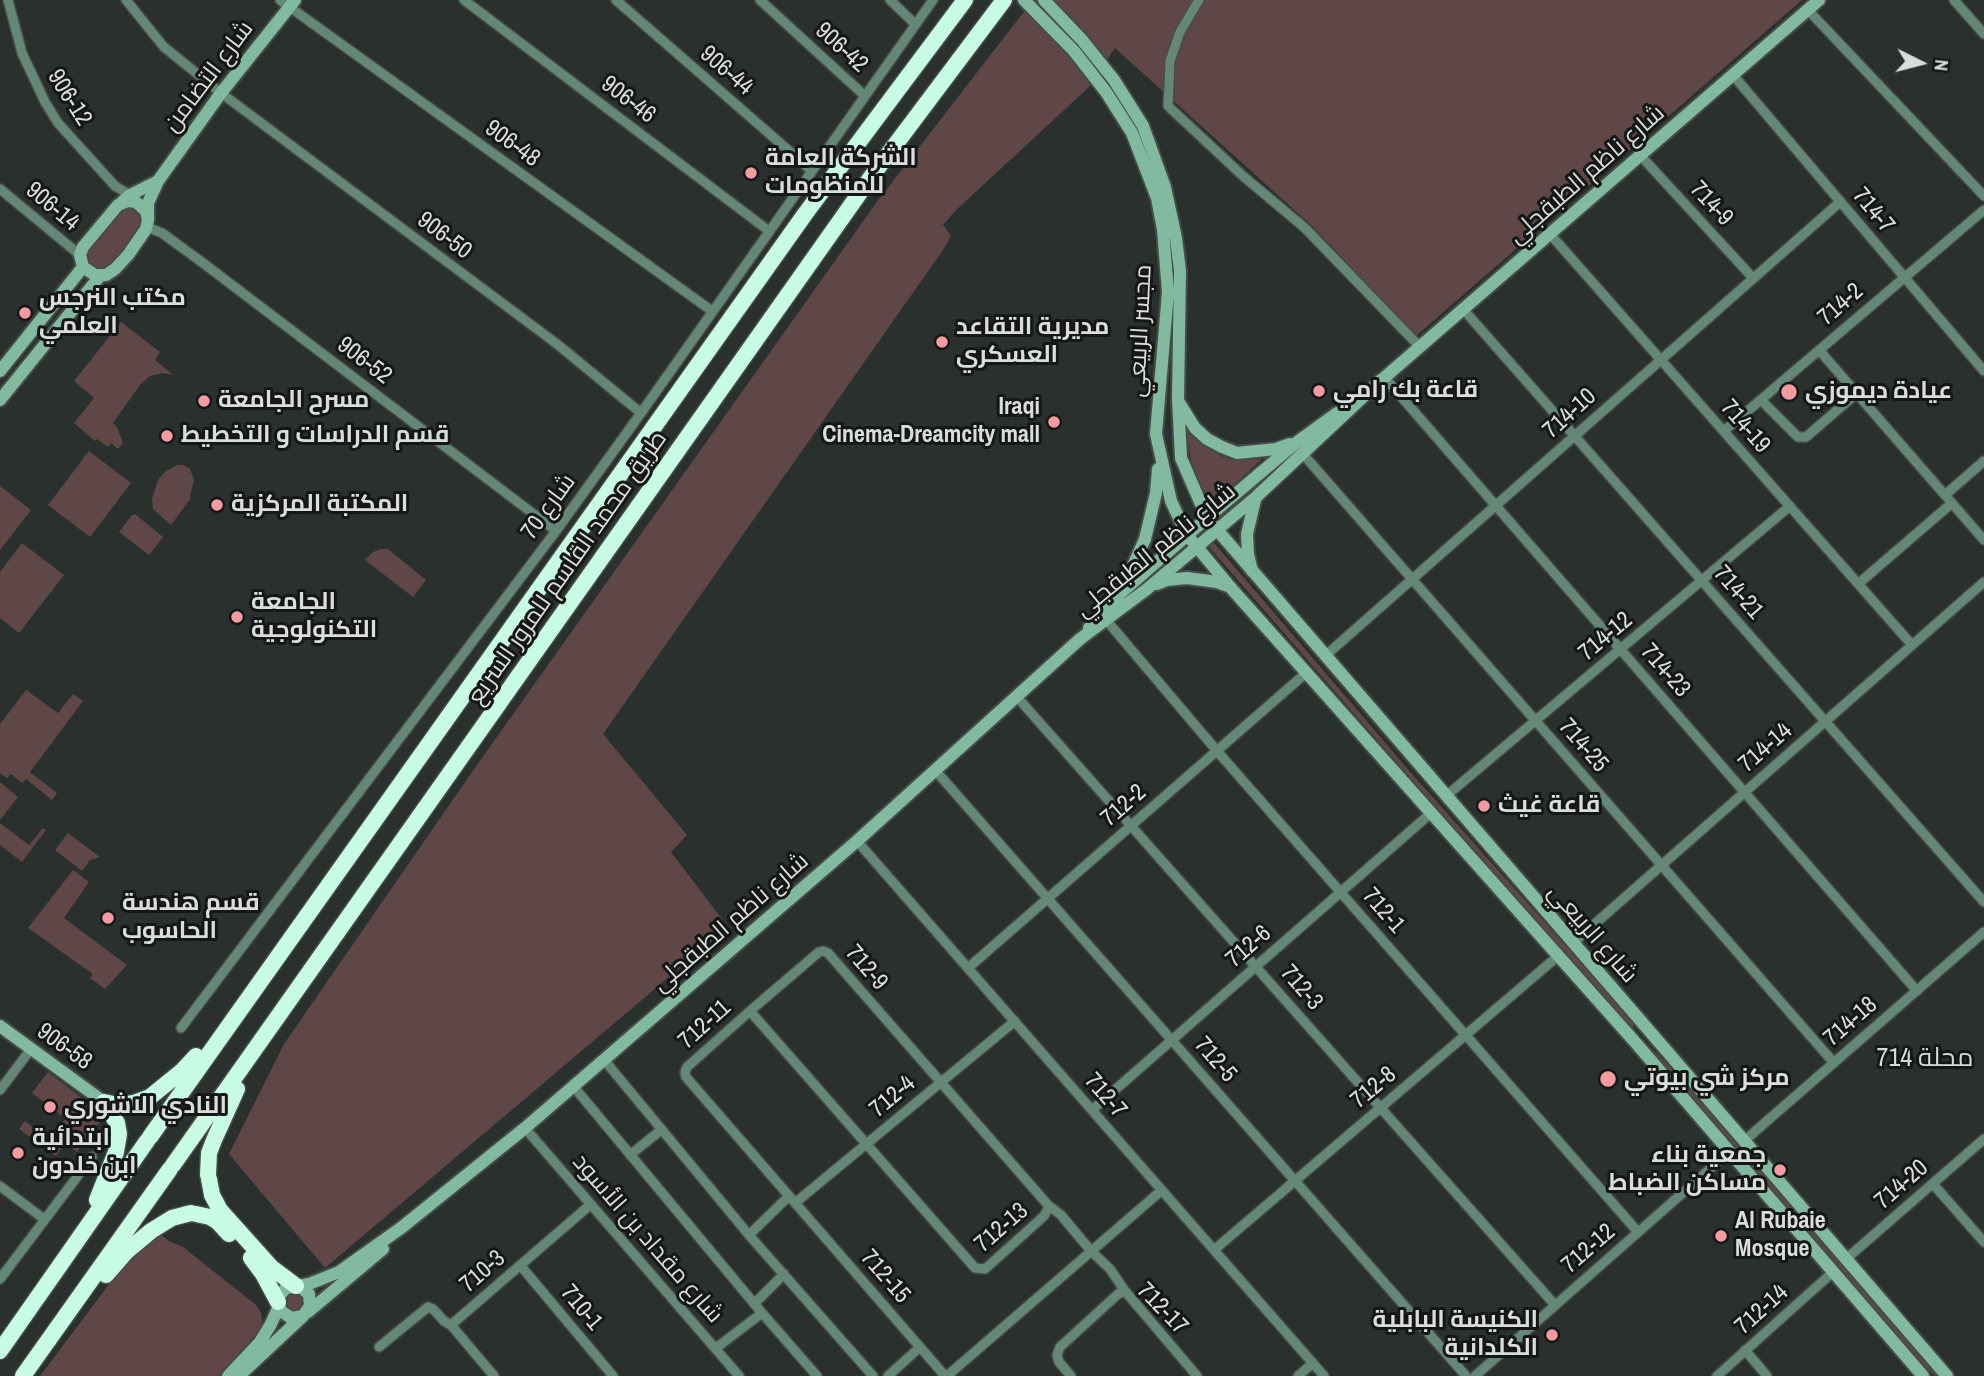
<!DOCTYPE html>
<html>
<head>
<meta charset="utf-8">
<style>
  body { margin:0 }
  #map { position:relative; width:1984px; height:1376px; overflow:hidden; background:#2a302d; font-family:"Archivo Narrow",sans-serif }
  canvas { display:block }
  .north { position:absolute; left:1886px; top:28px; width:70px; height:70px; -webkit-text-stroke:5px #141716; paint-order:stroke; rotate:96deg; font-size:19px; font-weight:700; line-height:28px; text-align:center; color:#d9dddb }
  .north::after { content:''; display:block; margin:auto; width:24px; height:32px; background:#d9dddb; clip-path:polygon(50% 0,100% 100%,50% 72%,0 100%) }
</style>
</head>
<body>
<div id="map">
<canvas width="1984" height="1376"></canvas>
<div class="north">N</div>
</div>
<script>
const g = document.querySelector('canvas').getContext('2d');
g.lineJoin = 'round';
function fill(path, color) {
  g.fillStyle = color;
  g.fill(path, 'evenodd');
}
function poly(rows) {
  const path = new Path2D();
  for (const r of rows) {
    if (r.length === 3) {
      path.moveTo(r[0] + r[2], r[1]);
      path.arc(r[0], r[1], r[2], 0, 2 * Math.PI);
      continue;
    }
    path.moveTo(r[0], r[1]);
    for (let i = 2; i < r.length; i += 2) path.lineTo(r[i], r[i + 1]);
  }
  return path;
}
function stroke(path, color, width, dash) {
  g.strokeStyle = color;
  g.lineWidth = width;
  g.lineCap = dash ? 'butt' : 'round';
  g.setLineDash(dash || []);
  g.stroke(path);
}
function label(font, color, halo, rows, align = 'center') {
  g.font = font + ' "Archivo Narrow",Cairo,sans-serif';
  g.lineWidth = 6;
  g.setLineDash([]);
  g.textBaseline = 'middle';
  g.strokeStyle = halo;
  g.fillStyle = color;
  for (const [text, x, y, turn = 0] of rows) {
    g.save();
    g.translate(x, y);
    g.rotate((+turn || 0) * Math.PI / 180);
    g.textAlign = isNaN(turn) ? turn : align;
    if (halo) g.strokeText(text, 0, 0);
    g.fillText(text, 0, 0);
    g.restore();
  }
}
fill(poly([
  [1033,0,1802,0,1416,336,1313,227,1115,48,1088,88,955,211,943,225,951,236,943,250,603,734,687,835,671,852,728,927,325,1268,229,1154,284,1044,472,772,876,203],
  [126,208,136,210,141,215,142,223,139,232,112,265,105,269,96,269,90,264,88,259,89,250,122,210],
  [121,322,160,352,155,360,173,375,162,373,150,376,140,385,113,423,117,427,123,443,118,449,111,443,108,447,97,439,95,441,74,423,94,398,74,381],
  [1186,429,1198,442,1221,456,1234,460,1262,459,1210,507,1200,489,1191,461],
  [89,451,131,483,90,537,48,505],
  [177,465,183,465,190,469,194,480,190,496,191,498,171,525,153,509,152,499,158,480,166,471],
  [0,486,31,510,0,550],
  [135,514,163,537,149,555,119,532,132,515],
  [1211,542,1215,544,1412,774,1634,1022,1633,1027,1628,1028,1209,547],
  [22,543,64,575,19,633,0,618,0,572],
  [381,549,388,549,426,580,413,597,365,560,373,552],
  [26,690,58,713,73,694,83,701,30,772,57,793,52,800,26,779,22,783,11,774,7,778,0,773,0,724],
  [0,782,18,797,0,820],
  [0,823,29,845,43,828,46,830,22,862,0,845],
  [68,833,100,857,90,860,82,871,55,850],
  [73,870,89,882,64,918,127,965,105,989,90,978,93,974,28,928],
  [1645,1042,1697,1093,1942,1376,1935,1376,1911,1353,1644,1043],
  [48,1072,81,1097,65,1118,32,1093],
  [81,1098,102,1114,103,1118,77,1152,54,1134],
  [25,1121,61,1149,56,1156,19,1129],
  [160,1234,169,1241,183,1247,256,1305,261,1313,262,1321,260,1329,244,1348,219,1376,40,1376,122,1267],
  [294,1302,9]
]), '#5f4748');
const street = poly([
  [8,0,22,53,45,102,58,123,115,186,130,195],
  [126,0,164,47,221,93,557,344,641,413],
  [280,0,712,311],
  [464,0,769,231],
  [616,0,811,170],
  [760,0,865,96],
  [890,0,915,24],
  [1199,0,1180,32,1170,61,1168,106,1243,176,1305,228,1420,347],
  [1954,0,1984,34],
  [1808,10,1984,196],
  [1733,75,1984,371],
  [1640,155,1753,278],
  [0,189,80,255],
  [146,229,152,229,162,233,203,263,556,531],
  [1550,234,1912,645],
  [1463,309,1984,902],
  [1819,350,1984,540],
  [1385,378,1917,991],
  [1761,400,1798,437,1806,437,1857,393],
  [1724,431,1984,210],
  [1303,454,1834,1063],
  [1945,495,1984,461],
  [1858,584,1952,503],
  [1102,615,1217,751,1638,1232],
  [1325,656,1840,202],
  [1017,697,1555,1305],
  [935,770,1466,1376],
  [1446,796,1790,506],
  [857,841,1324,1376],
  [1573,943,1984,582],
  [968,968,1306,673],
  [750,1011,819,952,823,951,828,953,1048,1205,1048,1209,1044,1216,985,1269,975,1268,750,1011,687,1067,685,1072,686,1077,945,1376],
  [181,1028,556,531,641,413,933,0],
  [605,1061,749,1235,873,1376],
  [574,1087,762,1313,817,1376],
  [0,1090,31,1049],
  [1092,1110,1431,813],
  [525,1128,739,1376],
  [1744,1141,1984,932],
  [630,1155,661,1130],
  [1933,1184,1984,1242],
  [0,1186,44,1219],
  [795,1203,1015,1021],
  [1048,1205,1061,1215,1091,1251,1110,1269,1125,1291],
  [749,1235,789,1196],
  [1214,1250,1558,956],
  [1846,1259,1984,1139],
  [520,1265,613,1376],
  [0,1279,92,1157],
  [754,1304,784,1274],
  [379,1347,428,1307,433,1309,444,1321,451,1325],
  [716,1348,762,1313],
  [1745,1350,1767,1376],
  [494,1376,451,1325,590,1205],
  [888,1376,920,1347],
  [947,1376,1162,1190],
  [1071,1376,1059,1362,1057,1355,1060,1347,1118,1294,1125,1291,1197,1376],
  [1298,1376,1313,1363],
  [1475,1376,1729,1152],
  [1717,1376,1833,1272]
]);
const secondary = poly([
  [1024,0,1074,51,1106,92,1132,133,1157,198,1163,230,1168,292,1156,434,1171,501,1187,535,1231,588,1635,1042,1923,1376],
  [1044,0,1082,40,1114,80,1143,126,1165,187,1176,238,1180,271,1178,399,1181,458,1207,518,1947,1376],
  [122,202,130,195,158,181],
  [148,220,146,211,136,202,128,201,118,205,83,247,80,255,83,267,95,275,106,275,115,269,128,255,146,229,148,220,148,203,158,181,221,93,295,0],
  [0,371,83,267],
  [1377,384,1819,0],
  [0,400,100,276],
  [1178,401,1195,428,1207,439,1222,447,1237,453,1276,449,1290,444],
  [1252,571,1248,554,1247,534,1255,500],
  [1157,584,1167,580,1187,578,1217,582,1228,586],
  [1123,588,1145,539,1156,493,1158,469],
  [1089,628,1121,593,1207,518,1297,442,1337,413],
  [0,1026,104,1102],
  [299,1286,309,1294,310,1306,303,1316,291,1318,281,1311,279,1304,279,1296,286,1288,309,1284,339,1272,401,1228,525,1128,857,841,1080,639,1147,589,1256,497,1381,380],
  [308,1312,383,1249],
  [228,1376,260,1342,271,1324,279,1306],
  [239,1376,303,1316]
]);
const highway = poly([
  [104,1102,118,1105,134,1103,150,1097,182,1071,196,1056],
  [150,1137,805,214,965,0],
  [173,1165,871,177,1004,0],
  [208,1175,209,1153,214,1140,237,1089],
  [209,1179,212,1195,220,1210,272,1268,296,1286],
  [97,1200,116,1152,119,1134,117,1123,104,1102],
  [196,1214,210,1217,218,1222,229,1234],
  [251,1258,263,1274,278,1302],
  [106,1275,127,1251,151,1231,172,1218,191,1213],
  [0,1351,147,1141],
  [23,1376,170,1169]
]);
stroke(street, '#464c49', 12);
stroke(secondary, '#464c49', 16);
stroke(highway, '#464c49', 19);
stroke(street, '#658778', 9);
stroke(secondary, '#81baa1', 12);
stroke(highway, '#c9fce5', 16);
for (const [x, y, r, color] of [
  [751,173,7,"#f49aa1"],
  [25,313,7,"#f49aa1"],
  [942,342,7,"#f49aa1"],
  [1319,391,7,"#f49aa1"],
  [1789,392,9,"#f49aa1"],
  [204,401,7,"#f49aa1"],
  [1054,422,7,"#f49aa1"],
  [167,436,7,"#f49aa1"],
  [217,505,7,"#f49aa1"],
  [237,617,7,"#f49aa1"],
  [1484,806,7,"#f49aa1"],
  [108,918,7,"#f49aa1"],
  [1608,1079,9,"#f49aa1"],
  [50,1107,7,"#f49aa1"],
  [18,1153,7,"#f49aa1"],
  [1780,1170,7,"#f49aa1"],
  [1721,1236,7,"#f49aa1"],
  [1552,1335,7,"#f49aa1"]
]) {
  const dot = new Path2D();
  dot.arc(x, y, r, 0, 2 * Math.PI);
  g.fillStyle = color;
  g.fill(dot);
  stroke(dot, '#141716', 2.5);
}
label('24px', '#d9dddb', '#141716', [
  ["906-42",841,48,42],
  ["906-44",726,71,41],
  ["شارع التضامن",209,77,-53],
  ["906-12",69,98,58],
  ["906-46",628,100,37],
  ["906-48",512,144,36],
  ["شارع ناظم الطبقجلي",1587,175,-41],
  ["714-9",1711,204,47],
  ["906-14",52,207,40],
  ["714-7",1873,211,50],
  ["906-50",444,236,37],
  ["714-2",1841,305,-41],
  ["مجسر الربيعي",1141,331,-87],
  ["906-52",364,361,37],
  ["714-10",1570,414,-42],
  ["714-19",1745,427,49],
  ["شارع 70",549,507,-54],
  ["شارع ناظم الطبقجلي",1156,551,-39],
  ["طريق محمد القاسم للمرور السريع",568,568,-55],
  ["714-21",1738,593,49],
  ["714-12",1606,637,-40],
  ["714-23",1665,671,49],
  ["714-25",1583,746,49],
  ["714-14",1766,748,-41],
  ["712-2",1124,806,-41],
  ["712-1",1383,911,49],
  ["شارع ناظم الطبقجلي",731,923,-41],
  ["شارع الربيعي",1592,934,49],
  ["712-6",1249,947,-41],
  ["712-9",866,968,49],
  ["712-3",1301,988,49],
  ["714-18",1851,1022,-41],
  ["712-11",705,1025,-42],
  ["906-58",64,1047,36],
  ["712-5",1215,1060,49],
  ["712-8",1374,1088,-40],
  ["712-7",1105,1096,49],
  ["712-4",893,1097,-40],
  ["714-20",1902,1185,-41],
  ["712-13",1002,1228,-41],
  ["شارع مقداد بن الأسود",647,1239,49],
  ["712-12",1589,1249,-41],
  ["710-3",483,1272,-41],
  ["712-15",885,1277,49],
  ["710-1",581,1308,50],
  ["712-17",1162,1309,46],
  ["712-14",1762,1310,-42]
]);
label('bold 24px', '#d9dddb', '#141716', [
  ["الشركة العامة",765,159],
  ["للمنظومات",765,187],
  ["مكتب النرجس",39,299],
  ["العلمي",39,327],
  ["مديرية التقاعد",956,328],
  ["العسكري",956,356],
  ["قاعة بك رامي",1333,391],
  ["عيادة ديموزي",1805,392],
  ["مسرح الجامعة",218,401],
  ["Iraqi",1040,408,"right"],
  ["Cinema-Dreamcity mall",1040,436,"right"],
  ["قسم الدراسات و التخطيط",181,436],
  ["المكتبة المركزية",231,505],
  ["الجامعة",251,603],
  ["التكنولوجية",251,631],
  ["قاعة غيث",1498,806],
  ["قسم هندسة",122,904],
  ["الحاسوب",122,932],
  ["مركز شي بيوتي",1624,1079],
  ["النادي الاشوري",64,1107],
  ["ابتدائية",32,1139],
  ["ابن خلدون",32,1167],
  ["جمعية بناء",1766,1156,"right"],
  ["مساكن الضباط",1766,1184,"right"],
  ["Al Rubaie",1735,1222],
  ["Mosque",1735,1250],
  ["الكنيسة البابلية",1538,1321,"right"],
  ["الكلدانية",1538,1349,"right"]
], 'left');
label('26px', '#d5dcd8', '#141716', [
  ["محلة 714",1925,1059]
]);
</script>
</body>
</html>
